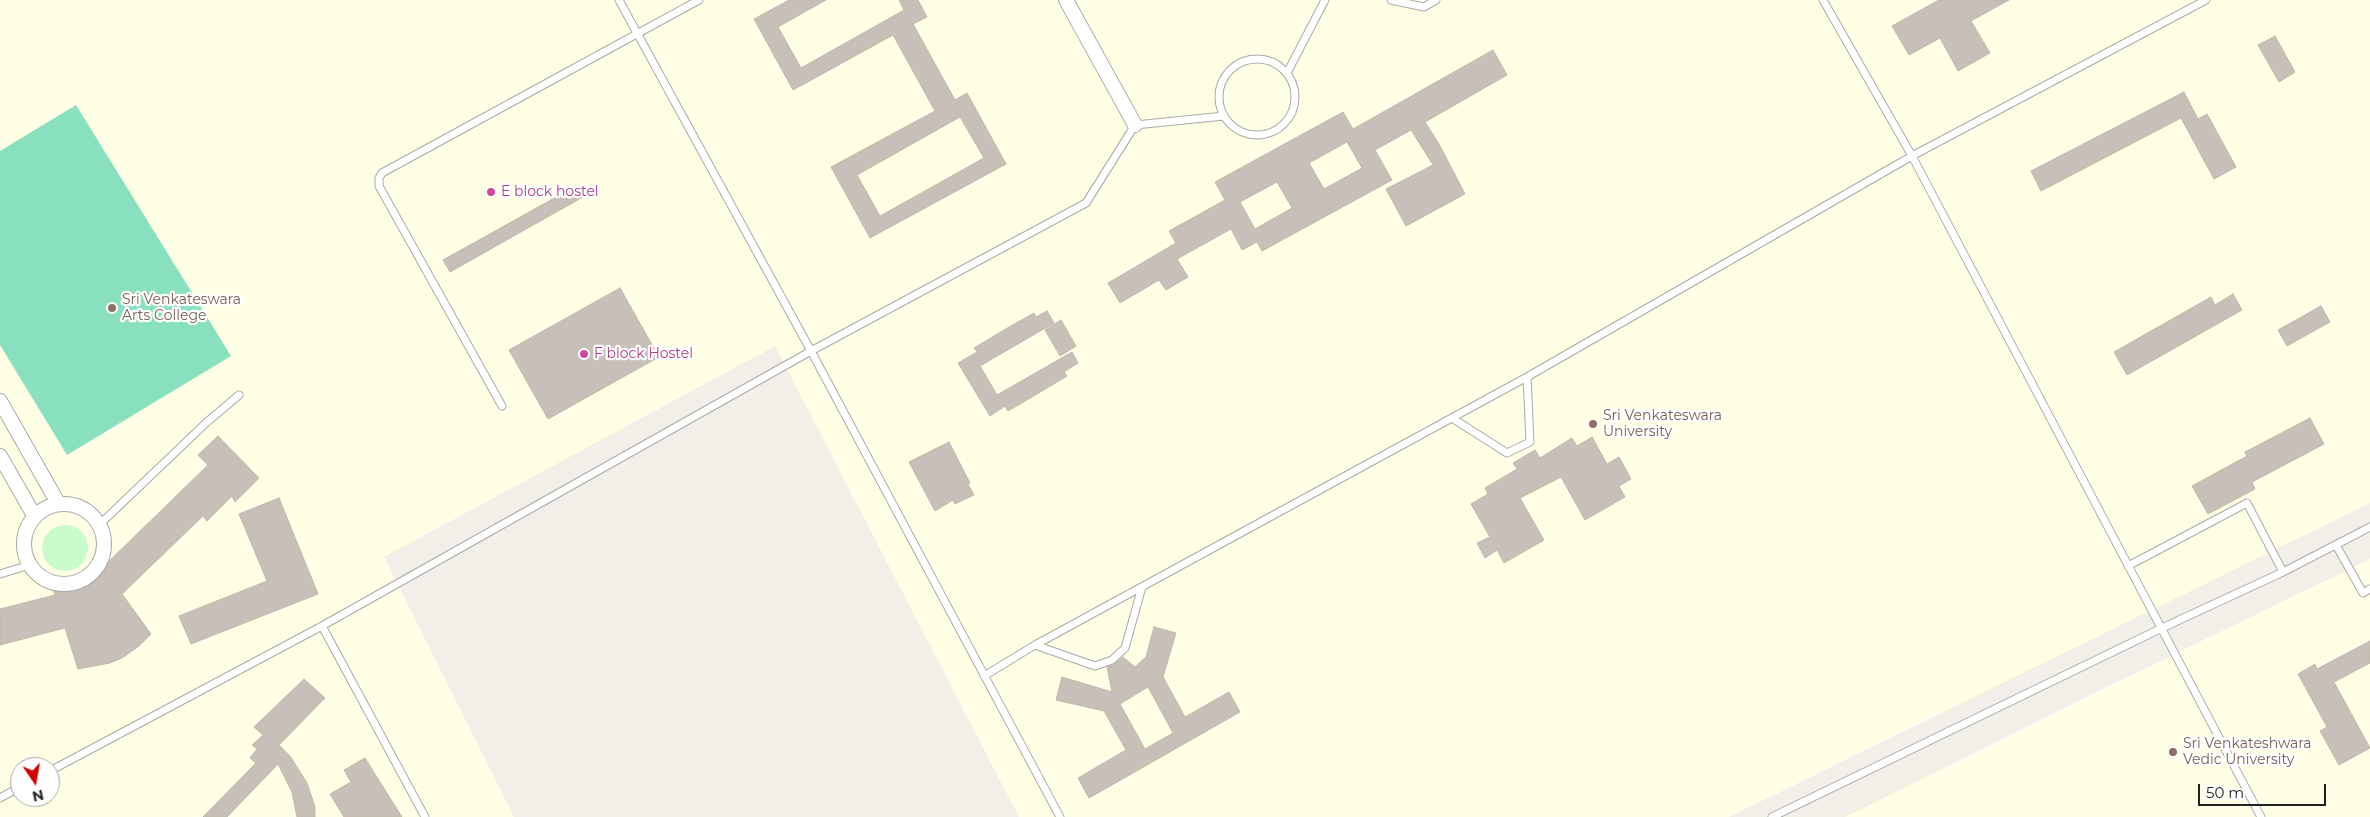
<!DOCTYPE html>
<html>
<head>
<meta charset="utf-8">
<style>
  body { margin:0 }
  #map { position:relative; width:2370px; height:817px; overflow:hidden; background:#f2efe9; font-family:Montserrat,sans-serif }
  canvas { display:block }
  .north { position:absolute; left:10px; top:757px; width:50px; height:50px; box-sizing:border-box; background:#fff; border:1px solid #a7a7a7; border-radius:50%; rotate:168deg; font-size:14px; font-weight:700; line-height:20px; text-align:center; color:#222 }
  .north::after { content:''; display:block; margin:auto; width:18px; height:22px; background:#d40000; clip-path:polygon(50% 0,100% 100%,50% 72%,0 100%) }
  .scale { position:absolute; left:2198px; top:784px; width:128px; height:22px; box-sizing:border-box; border:2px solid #222; border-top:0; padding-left:6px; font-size:15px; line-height:18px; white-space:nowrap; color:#222; -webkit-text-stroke:4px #fff; paint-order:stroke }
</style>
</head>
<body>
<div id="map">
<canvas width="2370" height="817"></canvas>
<div class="north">N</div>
<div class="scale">50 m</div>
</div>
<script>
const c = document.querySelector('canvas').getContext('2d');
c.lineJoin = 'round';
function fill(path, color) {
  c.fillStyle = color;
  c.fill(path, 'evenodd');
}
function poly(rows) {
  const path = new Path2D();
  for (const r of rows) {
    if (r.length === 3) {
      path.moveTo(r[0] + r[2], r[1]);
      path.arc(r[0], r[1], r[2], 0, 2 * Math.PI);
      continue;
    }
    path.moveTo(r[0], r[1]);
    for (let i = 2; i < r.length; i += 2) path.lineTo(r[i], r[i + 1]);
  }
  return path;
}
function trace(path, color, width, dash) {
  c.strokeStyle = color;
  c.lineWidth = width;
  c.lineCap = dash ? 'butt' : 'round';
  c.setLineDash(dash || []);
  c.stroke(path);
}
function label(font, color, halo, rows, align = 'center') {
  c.font = font + ' Montserrat,sans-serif';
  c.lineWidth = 4.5;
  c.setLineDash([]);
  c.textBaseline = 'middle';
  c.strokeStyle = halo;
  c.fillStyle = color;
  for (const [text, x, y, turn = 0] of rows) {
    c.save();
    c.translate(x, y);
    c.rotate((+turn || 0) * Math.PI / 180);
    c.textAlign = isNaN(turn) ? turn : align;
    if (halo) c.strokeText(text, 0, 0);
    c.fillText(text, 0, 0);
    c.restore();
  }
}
fill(poly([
  [0,0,2370,0,2370,503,1729,817,1019,817,775,346,384,557,514,817,0,817],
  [20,767,50,767,50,797,20,797],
  [2370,559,2370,817,1845,817,2107,687]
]), '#ffffe5');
fill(poly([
  [65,548,23]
]), '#c8facc');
fill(poly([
  [76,105,231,356,67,455,0,345,0,151]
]), '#88e0be');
const building = poly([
  [789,0,826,0,778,27,801,68,904,10,899,0,918,0,927,17,913,24,955,100,967,93,1006,164,870,238,831,167,935,111,893,35,793,90,754,19,789,0],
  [960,117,984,158,880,216,857,175,960,117],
  [1939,0,2009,0,1971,21,1990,53,1958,71,1940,38,1909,55,1892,26,1939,0],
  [2275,36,2295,72,2279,82,2258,45,2275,36],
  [1493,50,1507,75,1425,122,1439,144,1465,194,1406,226,1386,189,1433,165,1411,130,1375,150,1392,180,1262,251,1257,242,1242,250,1231,229,1177,259,1188,277,1166,290,1159,280,1120,303,1108,283,1176,243,1169,231,1225,200,1215,182,1343,112,1353,129,1493,50],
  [1347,142,1362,168,1324,189,1309,163,1347,142],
  [1277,182,1292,208,1255,229,1240,202,1277,182],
  [2184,92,2198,119,2207,114,2236,167,2214,179,2181,118,2041,191,2031,171,2184,92],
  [576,186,583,197,450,272,443,260,576,186],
  [620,288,659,357,548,419,509,350,620,288],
  [2233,294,2242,310,2127,375,2114,352,2211,297,2215,305,2233,294],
  [2321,306,2330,322,2287,346,2278,330,2321,306],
  [1047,311,1054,323,980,366,997,395,1072,352,1078,363,1064,372,1067,376,1032,397,1008,411,1005,406,990,416,958,363,977,352,974,348,1009,327,1034,313,1036,317,1047,311],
  [1061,320,1076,346,1060,356,1045,330,1061,320],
  [2310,418,2324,444,2252,482,2255,489,2208,514,2192,486,2247,456,2245,452,2310,418],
  [218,436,259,478,235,502,232,496,207,521,203,516,122,594,151,634,139,646,122,658,110,663,78,669,65,628,0,645,0,609,55,595,53,590,71,588,80,584,100,565,102,568,208,465,198,455,218,436],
  [1592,437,1607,464,1619,457,1631,479,1619,486,1625,497,1585,520,1561,477,1520,498,1544,540,1504,563,1497,550,1485,558,1477,543,1490,537,1471,504,1488,494,1485,488,1517,469,1513,463,1535,450,1540,458,1572,438,1577,446,1592,437],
  [949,442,970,483,968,484,974,495,955,504,953,500,935,511,909,462,949,442],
  [279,498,318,594,191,644,179,616,267,581,239,514,279,498],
  [1154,627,1176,633,1163,677,1185,717,1229,692,1240,712,1089,798,1078,778,1126,750,1104,711,1056,700,1062,677,1112,692,1107,667,1115,664,1123,657,1135,667,1146,657,1154,627],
  [1148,687,1173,733,1145,749,1120,704,1148,687],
  [2370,641,2370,663,2334,682,2370,748,2339,765,2320,731,2327,727,2298,674,2315,664,2317,669,2370,641],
  [304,679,325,698,279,745,290,756,307,783,315,807,315,817,297,817,292,792,278,764,227,817,203,817,256,763,250,758,257,749,252,745,263,735,254,727,304,679],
  [365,758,402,817,344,817,330,794,351,782,344,770,365,758]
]);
fill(building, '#c7bfb8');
trace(building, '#c4b6ab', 1);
const service = poly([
  [619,0,811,351,1060,817],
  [1391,0,1424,7,1436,0],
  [1823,0,1912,156,2261,817],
  [1257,97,38],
  [1287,73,1325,0],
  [502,406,379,186,379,178,382,173,699,0],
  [1452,418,1507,453,1530,442,1527,377],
  [99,525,207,422,239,395],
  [2336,545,2363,593,2370,589],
  [2128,566,2247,503,2283,572],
  [0,574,30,565],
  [322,626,425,817],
  [1035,645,1095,666,1112,660,1125,648,1142,587],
  [984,676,1035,645,1527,377,1912,156,2206,0],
  [50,771,322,626,811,351,1086,203,1135,125,1224,116],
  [0,798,20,787],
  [1772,817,2162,628,2283,572,2370,527]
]);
const minor = poly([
  [1066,0,1135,125],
  [0,401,58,503],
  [0,456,35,517],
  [64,544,40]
]);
trace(service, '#a9a9a9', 9);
trace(minor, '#a9a9a9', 16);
trace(service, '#fff', 7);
trace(minor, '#fff', 14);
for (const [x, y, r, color] of [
  [491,192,5,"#d1479c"],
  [112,308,5,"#8d6e63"],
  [584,354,5,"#d1479c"],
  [1593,424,5,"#8d6e63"],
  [2173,752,5,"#8d6e63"]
]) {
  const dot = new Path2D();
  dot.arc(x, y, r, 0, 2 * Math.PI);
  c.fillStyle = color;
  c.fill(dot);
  trace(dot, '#fff', 2);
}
label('14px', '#b23c85', '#fff', [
  ["E block hostel",501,192],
  ["F block Hostel",594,354]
], 'left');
label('14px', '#785e54', '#fff', [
  ["Sri Venkateswara",122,300],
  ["Arts College",122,316],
  ["Sri Venkateswara",1603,416],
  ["University",1603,432],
  ["Sri Venkateshwara",2183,744],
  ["Vedic University",2183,760]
], 'left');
</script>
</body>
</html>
